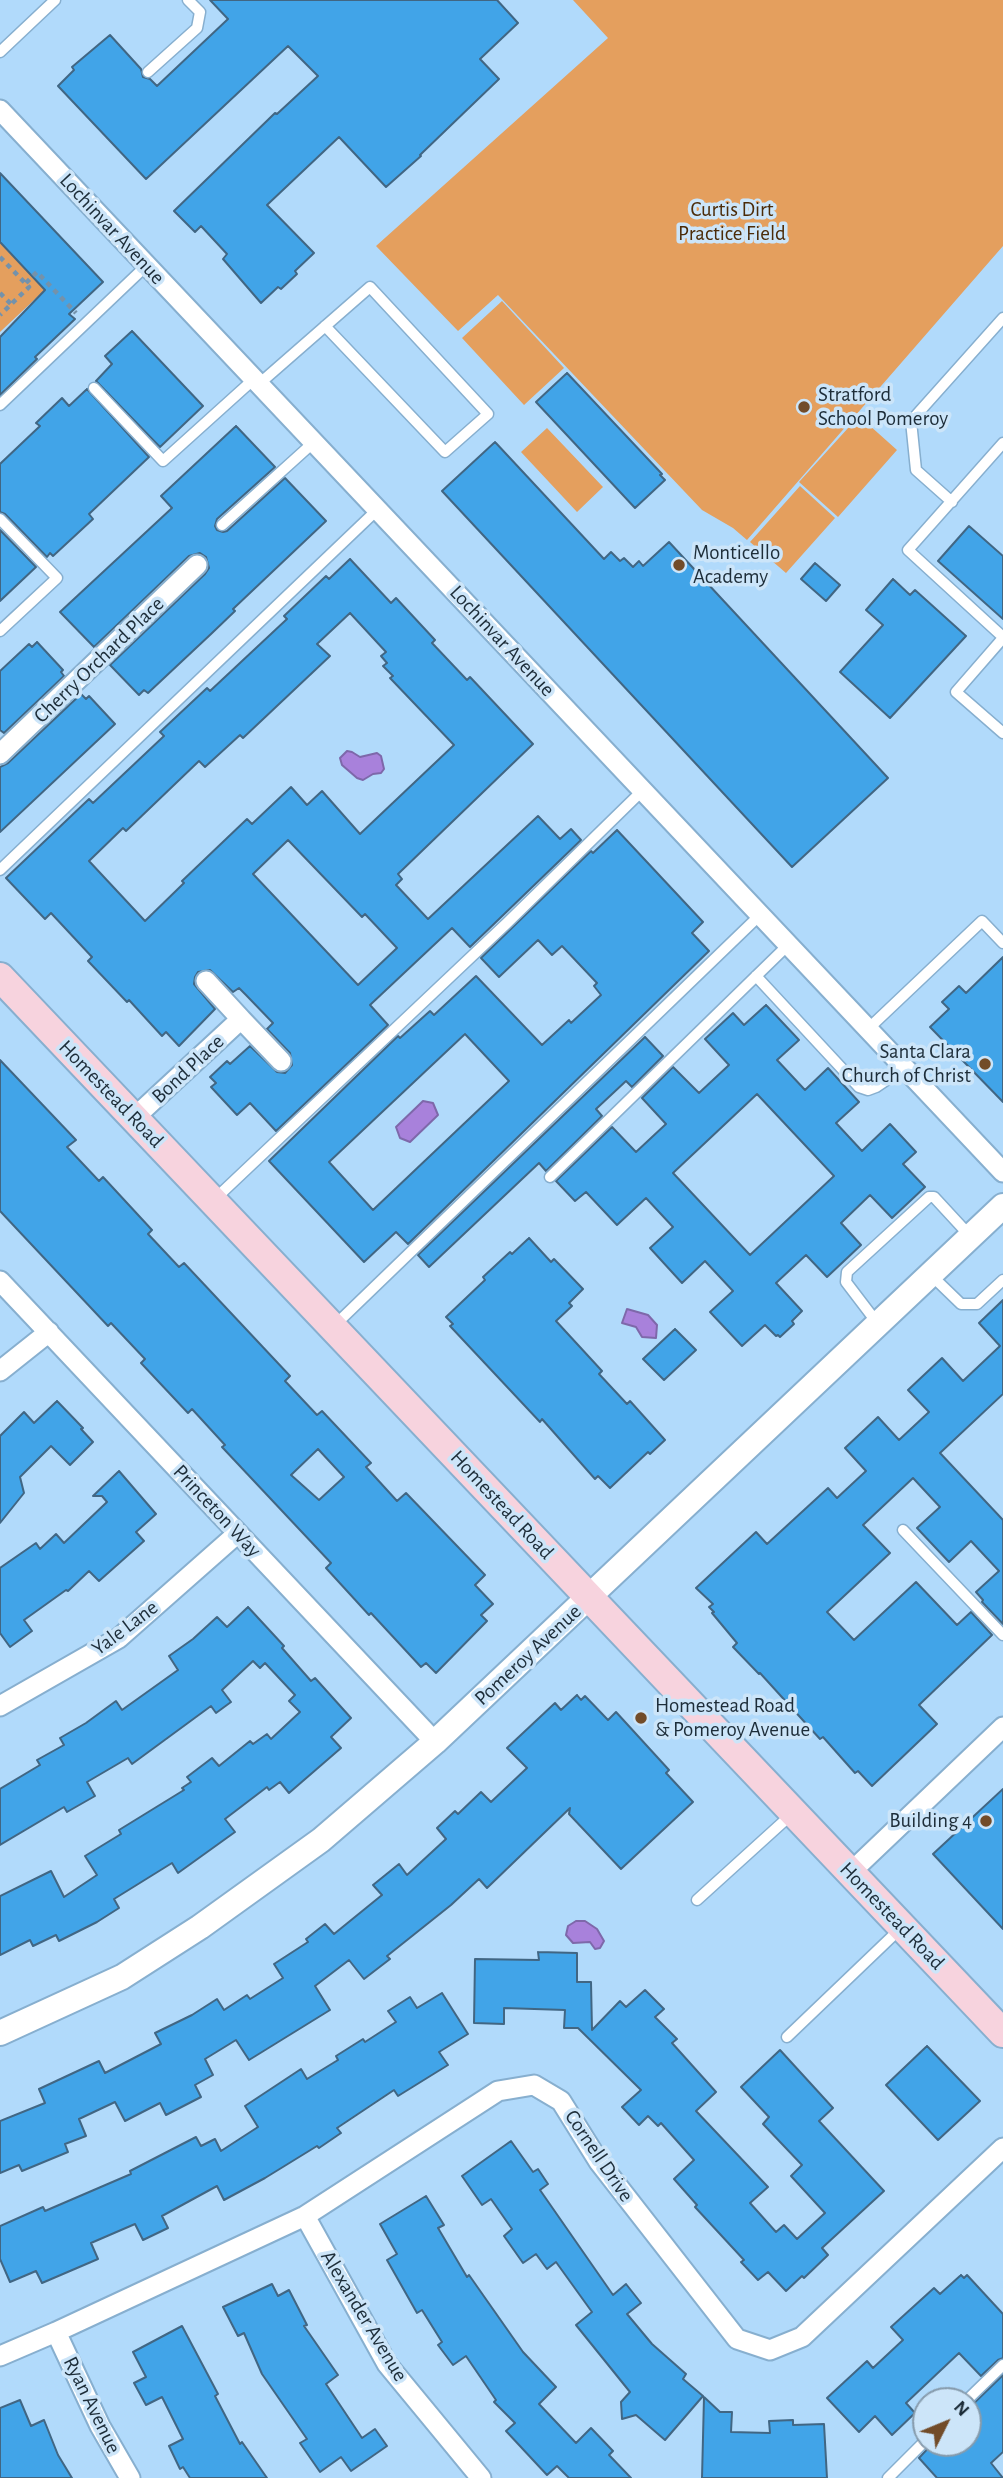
<!DOCTYPE html>
<html>
<head>
<meta charset="utf-8">
<style>
  body { margin:0 }
  #map { position:relative; width:1003px; height:2478px; overflow:hidden; background:#b1dafb; font-family:"Alegreya Sans",sans-serif }
  canvas { display:block }
  .north { position:absolute; left:912px; top:2387px; width:70px; height:70px; box-sizing:border-box; background:#cce5f9; border:2px solid #869bac; border-radius:50%; rotate:47deg; font-size:19px; font-weight:700; line-height:28px; text-align:center; color:#1d2d39 }
  .north::after { content:''; display:block; margin:auto; width:24px; height:32px; background:#724c29; clip-path:polygon(50% 0,100% 100%,50% 72%,0 100%) }
</style>
</head>
<body>
<div id="map">
<canvas width="1003" height="2478"></canvas>
<div class="north">N</div>
</div>
<script>
const c = document.querySelector('canvas').getContext('2d');
c.lineJoin = 'round';
function fill(path, color) {
  c.fillStyle = color;
  c.fill(path, 'evenodd');
}
function poly(rows) {
  const path = new Path2D();
  for (const r of rows) {
    path.moveTo(r[0], r[1]);
    for (let i = 2; i < r.length; i += 2) path.lineTo(r[i], r[i + 1]);
  }
  return path;
}
function trace(path, color, width, dash) {
  c.strokeStyle = color;
  c.lineWidth = width;
  c.lineCap = dash ? 'butt' : 'round';
  c.setLineDash(dash || []);
  c.stroke(path);
}
function label(font, color, halo, rows, align = 'center') {
  c.font = font + ' "Alegreya Sans",sans-serif';
  c.lineWidth = 7;
  c.setLineDash([]);
  c.textBaseline = 'middle';
  c.strokeStyle = halo;
  c.fillStyle = color;
  for (const [text, x, y, turn = 0] of rows) {
    c.save();
    c.translate(x, y);
    c.rotate((+turn || 0) * Math.PI / 180);
    c.textAlign = isNaN(turn) ? turn : align;
    if (halo) c.strokeText(text, 0, 0);
    c.fillText(text, 0, 0);
    c.restore();
  }
}
fill(poly([
  [573,0,1003,0,1003,246,747,540,733,528,702,510,498,295,458,331,376,246,608,38],
  [0,235,49,286,0,332],
  [502,301,564,368,524,405,462,338],
  [859,416,897,450,838,517,799,482],
  [547,428,603,487,577,512,521,452],
  [800,486,835,518,786,573,750,542]
]), '#e49f5e');
const water = poly([
  [347,751,352,752,360,757,377,753,381,756,384,769,381,773,373,774,363,780,357,778,342,765,340,758,347,751],
  [423,1101,433,1103,438,1115,410,1142,400,1138,396,1127,423,1101],
  [627,1309,648,1315,657,1325,656,1338,642,1337,636,1327,622,1323,627,1309],
  [576,1921,585,1921,597,1929,604,1941,600,1948,595,1949,590,1942,573,1943,566,1935,568,1926,576,1921]
]);
fill(water, '#a881db');
trace(water, '#7e68aa', 2);
const building = poly([
  [210,0,497,0,518,23,480,59,499,79,420,155,421,156,386,187,339,137,267,205,314,253,295,271,297,274,281,289,278,287,261,303,223,259,227,254,201,226,195,232,174,211,275,113,277,114,318,76,288,46,146,179,58,86,74,70,72,67,110,35,141,69,143,77,150,79,157,86,228,19,210,0],
  [0,173,103,282,69,314,75,319,35,357,37,359,0,395,0,337,45,290,0,242,0,173],
  [132,331,203,406,160,447,96,381,112,364,105,356,132,331],
  [567,373,662,474,660,475,665,480,635,508,536,402,567,373],
  [87,389,149,457,89,514,93,519,53,556,50,553,47,557,5,514,0,512,0,464,40,426,36,423,62,398,69,406,87,389],
  [236,426,275,467,217,519,215,526,217,530,223,532,227,531,285,478,326,521,233,609,235,611,211,634,148,693,144,690,139,695,110,665,205,574,209,568,206,557,200,553,189,556,94,647,60,612,172,508,161,496,236,426],
  [495,442,604,559,611,552,620,561,624,558,633,567,639,561,643,566,669,542,888,778,792,867,442,491,495,442],
  [969,526,1003,556,1003,619,938,561,969,526],
  [0,530,36,567,0,601,0,530],
  [350,559,391,603,396,598,435,640,432,643,467,680,470,677,533,744,398,874,402,879,396,885,428,919,538,816,560,839,571,829,581,840,470,947,452,928,370,1005,388,1025,276,1131,250,1103,237,1115,211,1087,216,1083,210,1077,227,1061,230,1064,250,1046,277,1072,285,1073,292,1065,290,1053,267,1029,273,1023,246,995,239,988,233,992,210,970,198,972,195,977,194,984,215,1009,179,1046,166,1032,162,1036,129,1000,127,1002,88,961,92,957,51,913,45,919,6,878,89,799,93,803,164,736,160,732,207,688,210,691,287,619,284,616,326,576,329,579,350,559],
  [350,613,386,652,381,656,387,663,383,666,393,676,390,678,454,745,360,834,322,791,307,805,291,787,252,824,247,819,182,881,184,883,145,921,89,861,123,828,126,831,199,761,205,767,240,735,243,738,330,656,317,644,350,613],
  [288,840,362,917,365,914,397,948,358,985,253,874,288,840],
  [815,563,840,585,826,601,801,579,815,563],
  [893,579,910,595,915,590,966,636,890,718,840,672,883,625,866,610,893,579],
  [37,642,63,670,61,672,64,676,4,733,0,730,0,671,29,644,32,647,37,642],
  [81,694,86,699,89,696,115,724,0,832,0,767,8,763,81,694],
  [617,830,703,922,692,933,709,951,408,1244,396,1232,364,1262,269,1161,398,1036,400,1038,430,1011,434,1015,476,976,542,1045,569,1020,571,1023,601,995,594,986,597,983,562,946,552,955,538,940,499,977,481,958,591,851,593,853,617,830],
  [465,1034,509,1081,373,1210,329,1162,465,1034],
  [1003,957,1003,1102,930,1027,949,1009,942,1002,959,986,966,993,1003,957],
  [766,1005,799,1040,777,1060,805,1090,828,1068,859,1102,836,1123,862,1151,890,1124,916,1152,903,1164,925,1187,892,1218,870,1195,841,1223,861,1245,827,1277,806,1255,776,1283,802,1311,792,1321,794,1324,780,1337,778,1335,776,1336,765,1325,742,1346,710,1312,733,1291,718,1275,705,1261,682,1283,650,1248,673,1227,646,1198,617,1225,586,1192,575,1201,556,1181,612,1127,636,1152,666,1124,642,1098,673,1067,699,1093,729,1065,705,1039,733,1013,744,1025,766,1005],
  [757,1094,834,1176,750,1255,673,1173,757,1094],
  [645,1037,663,1056,632,1087,626,1081,596,1109,602,1116,546,1171,539,1163,429,1267,418,1255,645,1037],
  [0,1060,76,1140,67,1147,99,1181,103,1177,152,1230,148,1234,179,1267,184,1263,290,1376,285,1381,317,1415,322,1411,371,1463,366,1467,397,1501,406,1493,485,1575,475,1585,493,1604,481,1615,487,1621,436,1673,426,1663,421,1667,371,1613,369,1615,326,1568,331,1563,222,1447,225,1445,192,1409,188,1413,141,1363,145,1359,111,1323,108,1326,0,1211,0,1060],
  [318,1449,344,1477,319,1500,291,1475,318,1449],
  [529,1238,551,1262,554,1259,583,1289,569,1303,572,1306,556,1321,602,1371,599,1374,627,1404,630,1401,665,1440,650,1454,648,1452,610,1488,598,1476,595,1479,542,1419,540,1422,450,1326,453,1324,446,1317,485,1280,483,1277,510,1252,512,1254,529,1238],
  [1003,1300,1003,1394,940,1453,1003,1520,1003,1624,982,1602,983,1600,976,1592,999,1571,971,1541,949,1562,917,1528,940,1507,913,1478,863,1525,890,1553,827,1612,854,1640,916,1582,957,1625,971,1612,992,1635,919,1705,937,1724,872,1786,858,1771,855,1773,823,1737,820,1739,760,1673,759,1674,733,1647,737,1643,712,1613,714,1612,709,1607,713,1604,696,1588,756,1532,767,1544,828,1488,837,1498,866,1471,845,1448,878,1417,899,1440,929,1412,908,1390,942,1358,963,1381,1000,1346,979,1323,1003,1300],
  [675,1329,696,1350,664,1380,643,1359,675,1329],
  [57,1401,83,1428,81,1429,93,1442,70,1465,51,1446,20,1477,24,1493,0,1523,0,1436,24,1412,34,1423,57,1401],
  [119,1471,156,1514,136,1532,144,1541,99,1581,89,1571,68,1591,66,1590,24,1620,32,1631,10,1647,0,1633,0,1568,36,1543,40,1549,56,1534,64,1543,107,1502,102,1496,93,1496,119,1471],
  [248,1607,284,1646,282,1648,311,1681,315,1678,351,1718,331,1737,341,1748,289,1793,280,1782,269,1790,267,1787,225,1819,235,1832,178,1873,172,1863,114,1899,119,1908,97,1922,59,1941,56,1935,33,1946,30,1940,0,1955,0,1896,51,1871,64,1897,97,1875,85,1856,121,1834,119,1830,184,1790,182,1788,191,1782,187,1777,212,1758,219,1766,250,1741,253,1744,267,1734,271,1739,300,1712,289,1701,295,1695,265,1663,260,1668,253,1661,222,1690,231,1702,216,1713,211,1706,132,1764,128,1758,87,1782,95,1796,67,1812,64,1807,0,1845,0,1789,40,1765,37,1760,64,1745,60,1738,86,1723,116,1701,122,1710,178,1670,169,1656,193,1639,217,1617,227,1627,248,1607],
  [577,1695,581,1700,585,1696,608,1720,616,1712,669,1770,666,1773,693,1802,621,1869,569,1814,570,1808,487,1888,479,1879,451,1905,387,1956,390,1959,364,1979,349,1960,315,1986,330,2010,249,2060,236,2040,205,2059,213,2075,195,2085,201,2097,166,2115,160,2103,125,2121,115,2102,79,2119,86,2136,65,2144,68,2152,22,2171,19,2165,0,2173,0,2121,45,2103,39,2089,99,2061,105,2073,161,2044,155,2033,192,2015,217,1999,224,2010,247,1995,250,1999,283,1978,274,1964,308,1942,306,1939,325,1924,334,1934,382,1895,373,1885,399,1864,407,1875,446,1839,437,1828,455,1811,458,1814,481,1792,491,1802,527,1768,507,1748,555,1703,561,1710,577,1695],
  [1003,1789,1003,1929,933,1854,1003,1789],
  [538,1952,577,1953,577,1982,591,1982,592,2030,620,2001,626,2007,645,1990,664,2009,655,2017,677,2039,672,2043,716,2092,696,2111,768,2187,750,2203,776,2232,784,2225,797,2239,825,2213,791,2176,802,2165,763,2124,769,2117,741,2087,780,2050,833,2108,819,2121,884,2191,822,2248,828,2255,804,2278,802,2276,786,2291,768,2272,758,2280,741,2262,744,2260,695,2207,697,2205,674,2179,694,2160,661,2123,658,2126,648,2116,639,2125,622,2107,641,2090,578,2028,564,2028,565,2010,504,2008,504,2024,474,2023,475,1959,539,1960,538,1952],
  [442,1993,468,2034,439,2052,448,2065,398,2096,394,2090,337,2128,341,2133,319,2148,317,2146,265,2178,224,2200,217,2186,162,2216,168,2228,143,2240,135,2224,91,2243,98,2259,42,2283,36,2271,10,2282,0,2259,0,2226,43,2207,45,2211,131,2174,130,2171,196,2137,201,2146,215,2139,221,2151,258,2127,245,2106,301,2069,307,2079,338,2060,336,2056,363,2039,365,2042,396,2022,388,2011,410,1997,417,2008,442,1993],
  [927,2046,980,2101,938,2140,886,2085,927,2046],
  [511,2141,533,2172,538,2169,548,2184,540,2190,613,2295,626,2284,641,2303,627,2314,652,2344,686,2374,683,2379,703,2396,665,2440,636,2415,622,2419,621,2402,630,2392,576,2325,592,2312,556,2262,547,2269,536,2254,523,2263,504,2236,512,2229,491,2199,482,2205,462,2176,511,2141],
  [426,2196,444,2225,438,2228,467,2277,469,2275,523,2352,556,2387,539,2404,576,2443,591,2428,613,2451,609,2455,631,2478,569,2478,557,2466,547,2475,506,2431,515,2423,494,2402,496,2400,466,2356,453,2365,438,2345,442,2342,422,2310,417,2313,387,2260,397,2254,380,2224,426,2196],
  [961,2275,964,2278,967,2275,1003,2314,1003,2358,998,2360,981,2376,959,2353,906,2403,915,2413,892,2435,875,2416,859,2432,827,2398,867,2361,873,2368,903,2340,891,2327,934,2288,940,2294,961,2275],
  [272,2284,278,2296,289,2290,307,2325,304,2326,338,2375,326,2384,362,2438,375,2429,387,2446,351,2471,341,2457,320,2472,300,2443,307,2439,262,2374,244,2333,238,2336,223,2307,272,2284],
  [182,2326,218,2394,215,2396,240,2444,242,2442,267,2478,190,2478,183,2467,180,2469,169,2446,183,2439,162,2397,146,2405,134,2383,146,2377,133,2352,182,2326],
  [1003,2375,1003,2452,991,2463,1003,2478,937,2478,919,2458,933,2443,968,2443,968,2409,1003,2375],
  [704,2397,720,2412,732,2412,731,2432,770,2433,769,2421,793,2420,793,2425,824,2424,827,2478,702,2478,704,2397],
  [20,2400,31,2426,44,2420,58,2455,72,2478,0,2478,0,2408,20,2400]
]);
fill(building, '#41a4e8');
trace(building, '#416683', 2);
const service = poly([
  [0,52,55,0],
  [148,72,197,28,200,12,188,0],
  [259,384,370,287,488,414,445,452,325,326],
  [94,388,163,461,254,379],
  [0,405,147,265],
  [1003,443,908,550,1003,637],
  [952,502,916,470,911,421,1003,318],
  [0,519,57,578,0,631],
  [222,525,314,442],
  [1003,638,956,692,1003,733],
  [0,870,378,509],
  [756,976,859,1087,868,1090,876,1087,904,1068],
  [868,1029,982,921,1003,943],
  [550,1177,788,945],
  [216,1198,507,923,643,790],
  [931,1275,961,1304,977,1304,1003,1280],
  [878,1324,846,1282,847,1272,929,1197,934,1197,970,1236],
  [335,1325,760,915],
  [903,1530,1003,1635],
  [697,1900,793,1813],
  [787,2037,902,1927],
  [966,2401,1003,2365],
  [888,2478,926,2440]
]);
const minor = poly([
  [0,110,1003,1172],
  [0,754,197,565],
  [241,1019,281,1061],
  [134,1118,241,1019,206,981],
  [0,1281,435,1742],
  [0,1371,49,1332],
  [0,1706,119,1638,238,1533],
  [850,1873,1003,1727],
  [305,2216,387,2364,481,2478],
  [56,2332,100,2426,130,2478],
  [0,2356,56,2332,305,2216,498,2091,534,2085,561,2101,599,2162,737,2339,770,2350,802,2337,1003,2148]
]);
const tertiary = poly([
  [0,2033,122,1977,200,1927,321,1840,435,1742,1003,1206]
]);
const secondary = poly([
  [0,977,1003,2033]
]);
trace(service, '#87afcf', 13);
trace(minor, '#87afcf', 23);
trace(tertiary, '#87afcf', 28);
trace(secondary, '#87afcf', 32);
trace(poly([
  [0,257,29,287,0,315],
  [26,283,37,272,76,313],
  [0,293,11,304]
]), '#7492ab', 4.5, [5, 5]);
trace(service, '#fff', 10);
trace(minor, '#fff', 19);
trace(tertiary, '#fff', 24);
trace(secondary, '#f7d3de', 28);
for (const [x, y, r, color] of [
  [804,407,7,"#724c29"],
  [679,565,7,"#724c29"],
  [985,1064,7,"#724c29"],
  [641,1718,7,"#724c29"],
  [986,1821,7,"#724c29"]
]) {
  const dot = new Path2D();
  dot.arc(x, y, r, 0, 2 * Math.PI);
  c.fillStyle = color;
  c.fill(dot);
  trace(dot, '#cce5f9', 2.5);
}
label('21px', '#4b2b08', '#cce5f9', [
  ["Curtis Dirt",732,210],
  ["Practice Field",732,234]
]);
label('21px', '#1d2d39', '#cce5f9', [
  ["Lochinvar Avenue",112,229,47],
  ["Lochinvar Avenue",502,641,47],
  ["Cherry Orchard Place",99,660,-44],
  ["Bond Place",188,1069,-43],
  ["Homestead Road",111,1094,46],
  ["Homestead Road",502,1505,47],
  ["Princeton Way",217,1511,47],
  ["Yale Lane",125,1628,-37],
  ["Pomeroy Avenue",528,1655,-43],
  ["Homestead Road",892,1916,46],
  ["Cornell Drive",599,2156,56],
  ["Alexander Avenue",364,2316,59],
  ["Ryan Avenue",92,2405,64]
]);
label('21px', '#1d2d39', '#cce5f9', [
  ["Stratford",818,395],
  ["School Pomeroy",818,419],
  ["Monticello",693,553],
  ["Academy",693,577],
  ["Santa Clara",971,1052,"right"],
  ["Church of Christ",971,1076,"right"],
  ["Homestead Road",655,1706],
  ["& Pomeroy Avenue",655,1730],
  ["Building 4",972,1821,"right"]
], 'left');
</script>
</body>
</html>
